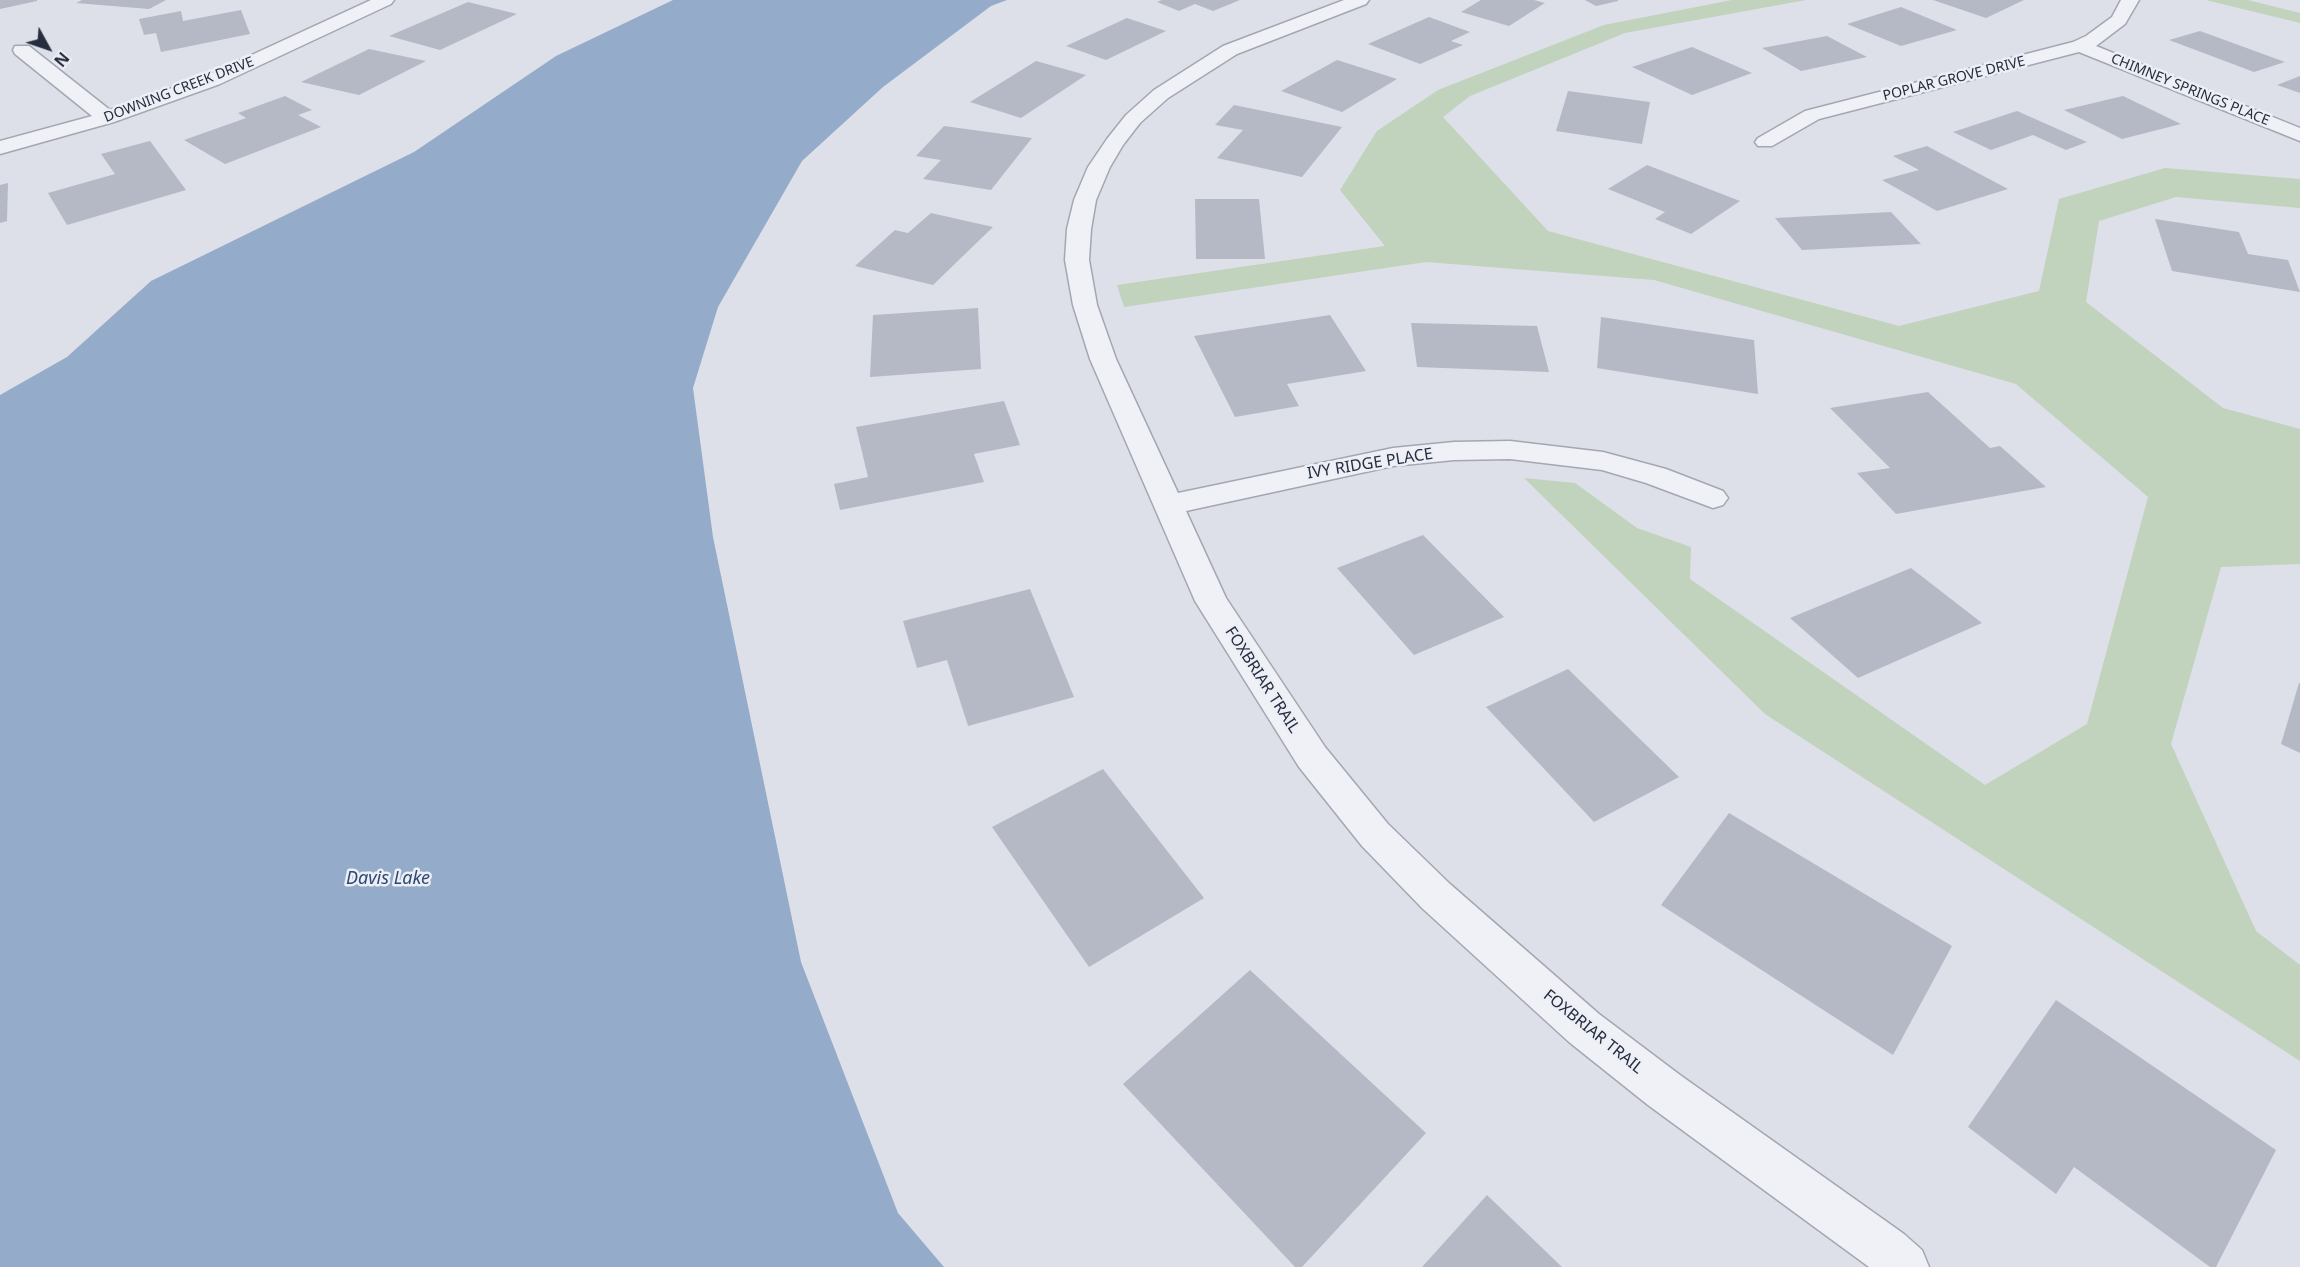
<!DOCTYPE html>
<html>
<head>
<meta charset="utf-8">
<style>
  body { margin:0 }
  #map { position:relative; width:2300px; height:1267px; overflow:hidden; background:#dde0e8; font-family:"Noto Sans",sans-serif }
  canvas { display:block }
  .north { position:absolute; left:18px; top:18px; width:60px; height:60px; -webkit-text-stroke:4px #eceff5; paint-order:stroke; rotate:130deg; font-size:16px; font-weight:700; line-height:24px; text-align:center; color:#262d3f }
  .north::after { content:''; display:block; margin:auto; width:21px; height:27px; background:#262d3f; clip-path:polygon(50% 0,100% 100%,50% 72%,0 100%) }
</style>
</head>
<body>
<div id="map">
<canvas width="2300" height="1267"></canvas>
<div class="north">N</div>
</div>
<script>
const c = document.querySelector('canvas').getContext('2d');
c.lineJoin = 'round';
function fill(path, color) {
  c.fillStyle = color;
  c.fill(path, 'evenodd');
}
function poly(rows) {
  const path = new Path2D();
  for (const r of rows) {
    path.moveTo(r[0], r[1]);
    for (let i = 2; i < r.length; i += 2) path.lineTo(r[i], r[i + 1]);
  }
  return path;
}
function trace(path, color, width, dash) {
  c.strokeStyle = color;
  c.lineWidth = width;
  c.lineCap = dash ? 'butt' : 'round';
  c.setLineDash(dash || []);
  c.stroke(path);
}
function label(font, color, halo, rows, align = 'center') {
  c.font = font + ' "Noto Sans",sans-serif';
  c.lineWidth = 5;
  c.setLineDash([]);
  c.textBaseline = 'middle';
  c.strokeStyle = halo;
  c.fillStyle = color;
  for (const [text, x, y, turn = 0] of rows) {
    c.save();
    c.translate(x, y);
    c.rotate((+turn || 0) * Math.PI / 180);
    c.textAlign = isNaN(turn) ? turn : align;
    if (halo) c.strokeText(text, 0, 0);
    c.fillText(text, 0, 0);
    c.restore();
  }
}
fill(poly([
  [1732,0,1806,0,1625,33,1470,96,1443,117,1548,231,1899,326,2039,291,2059,199,2165,168,2300,179,2300,208,2176,197,2099,221,2086,302,2223,408,2300,429,2300,564,2221,567,2171,744,2256,931,2300,965,2300,1061,1765,714,1524,478,1575,483,1637,528,1691,547,1690,579,1985,785,2087,724,2148,497,2016,384,1654,280,1426,262,1124,307,1117,285,1385,246,1340,190,1377,131,1438,90,1604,25],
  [2206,0,2248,0,2300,13,2300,23]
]), '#c1d2bd');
fill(poly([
  [673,0,1007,0,991,6,883,87,802,161,718,307,693,388,713,537,801,962,898,1213,944,1267,0,1267,0,395,67,357,151,281,414,152,556,56]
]), '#95abca');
fill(poly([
  [0,0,37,0,37,1,0,9],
  [82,0,166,0,149,9,76,3],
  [1162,0,1240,0,1213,11,1195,4,1179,11,1157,2],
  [1481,0,1534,0,1545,3,1509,26,1461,12],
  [1585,0,1618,0,1618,1,1596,6],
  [1933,0,2024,0,1986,18],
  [468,2,517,14,440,50,389,36],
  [1901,7,1957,30,1901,46,1847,24],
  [241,10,250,34,161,52,156,33,144,35,139,19,181,11,183,21],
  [1429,17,1470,32,1451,41,1463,45,1420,64,1368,44],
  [1127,18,1166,31,1106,60,1066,46],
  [2200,31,2285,62,2254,72,2169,40],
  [1827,36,1867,57,1801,71,1762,48],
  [1692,47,1752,73,1692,95,1632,67],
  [369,49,426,61,359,95,301,82],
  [1337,60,1397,79,1342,112,1281,91],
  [1036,61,1086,75,1021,118,970,102],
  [2300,76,2300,93,2277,85],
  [1568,91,1650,102,1642,144,1556,131],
  [285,96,312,110,298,115,321,127,225,164,184,140,246,118,238,113],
  [2123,96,2181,124,2122,139,2064,110],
  [1234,105,1342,127,1302,177,1217,158,1243,130,1215,125],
  [2017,111,2087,142,2066,150,2033,135,1991,150,1953,132],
  [944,126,1032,138,991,190,923,179,941,160,916,156],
  [150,141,186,190,67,225,48,193,115,174,101,154],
  [1927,146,2008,189,1937,211,1882,180,1919,170,1893,156],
  [1647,165,1740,201,1691,234,1655,219,1665,212,1608,189],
  [8,183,7,221,0,223,0,185],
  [1195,199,1259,199,1265,259,1196,259],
  [1891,212,1921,244,1802,250,1775,218],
  [931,213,993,227,933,285,855,266,895,230,908,233],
  [2155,219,2239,232,2248,254,2288,260,2300,292,2172,271],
  [978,308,981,369,870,377,873,315],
  [1330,315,1366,371,1287,384,1299,406,1235,417,1194,336],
  [1601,317,1754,340,1758,394,1597,368],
  [1411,323,1537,326,1549,372,1417,367],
  [1928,392,1990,448,2000,446,2046,487,1896,514,1857,473,1890,468,1830,408],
  [1004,401,1020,445,974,454,984,482,840,510,834,484,868,477,856,427],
  [1423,535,1504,617,1414,655,1337,568],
  [1911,568,1982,623,1858,678,1790,618],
  [1030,589,1074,697,968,726,947,660,917,668,903,621],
  [1568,669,1679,777,1594,822,1486,707],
  [2299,683,2300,683,2300,753,2281,744],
  [1103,769,1204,898,1089,967,992,827],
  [1729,813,1952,946,1893,1055,1661,905],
  [1250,970,1426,1133,1302,1267,1295,1267,1123,1084],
  [2056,1000,2276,1150,2216,1267,2210,1267,2074,1167,2056,1194,1968,1127],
  [1487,1195,1562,1267,1422,1267]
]), '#b4b9c5');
const minor = poly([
  [371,0,394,0,391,4,220,84,114,122,0,154,0,141,92,116,15,54,13,50,15,46,29,46,110,110,206,76,371,0],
  [1344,0,1369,0,1366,4,1237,54,1168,98,1140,123,1123,145,1110,167,1096,200,1091,229,1089,260,1097,305,1116,359,1178,493,1393,448,1454,442,1510,441,1603,452,1666,469,1723,491,1728,498,1723,505,1713,508,1646,483,1602,470,1510,459,1454,460,1393,466,1186,511,1226,598,1325,747,1388,824,1450,884,1599,1014,1680,1075,1904,1234,1922,1250,1929,1267,1869,1267,1648,1105,1569,1042,1422,908,1362,846,1299,767,1195,601,1090,359,1073,305,1065,260,1067,229,1074,200,1088,167,1107,139,1126,115,1154,90,1223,46,1344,0],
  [2121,0,2139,0,2125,24,2096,46,2300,128,2300,141,2079,52,1819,119,1772,146,1758,146,1755,142,1758,138,1805,111,2073,42,2086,36,2112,17,2121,0]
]);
trace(minor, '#a2a7b2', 3);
fill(minor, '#f0f1f6');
label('14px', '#262d3f', '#eceff5', [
  ["POPLAR GROVE DRIVE",1954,79,-14],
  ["DOWNING CREEK DRIVE",179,90,-21],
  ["CHIMNEY SPRINGS PLACE",2190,90,22]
]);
label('16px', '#262d3f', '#eceff5', [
  ["IVY RIDGE PLACE",1370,464,-9],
  ["FOXBRIAR TRAIL",1262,680,57],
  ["FOXBRIAR TRAIL",1593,1032,39]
]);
label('italic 18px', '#2e4875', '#eceff5', [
  ["Davis Lake",388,879]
]);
</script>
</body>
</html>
